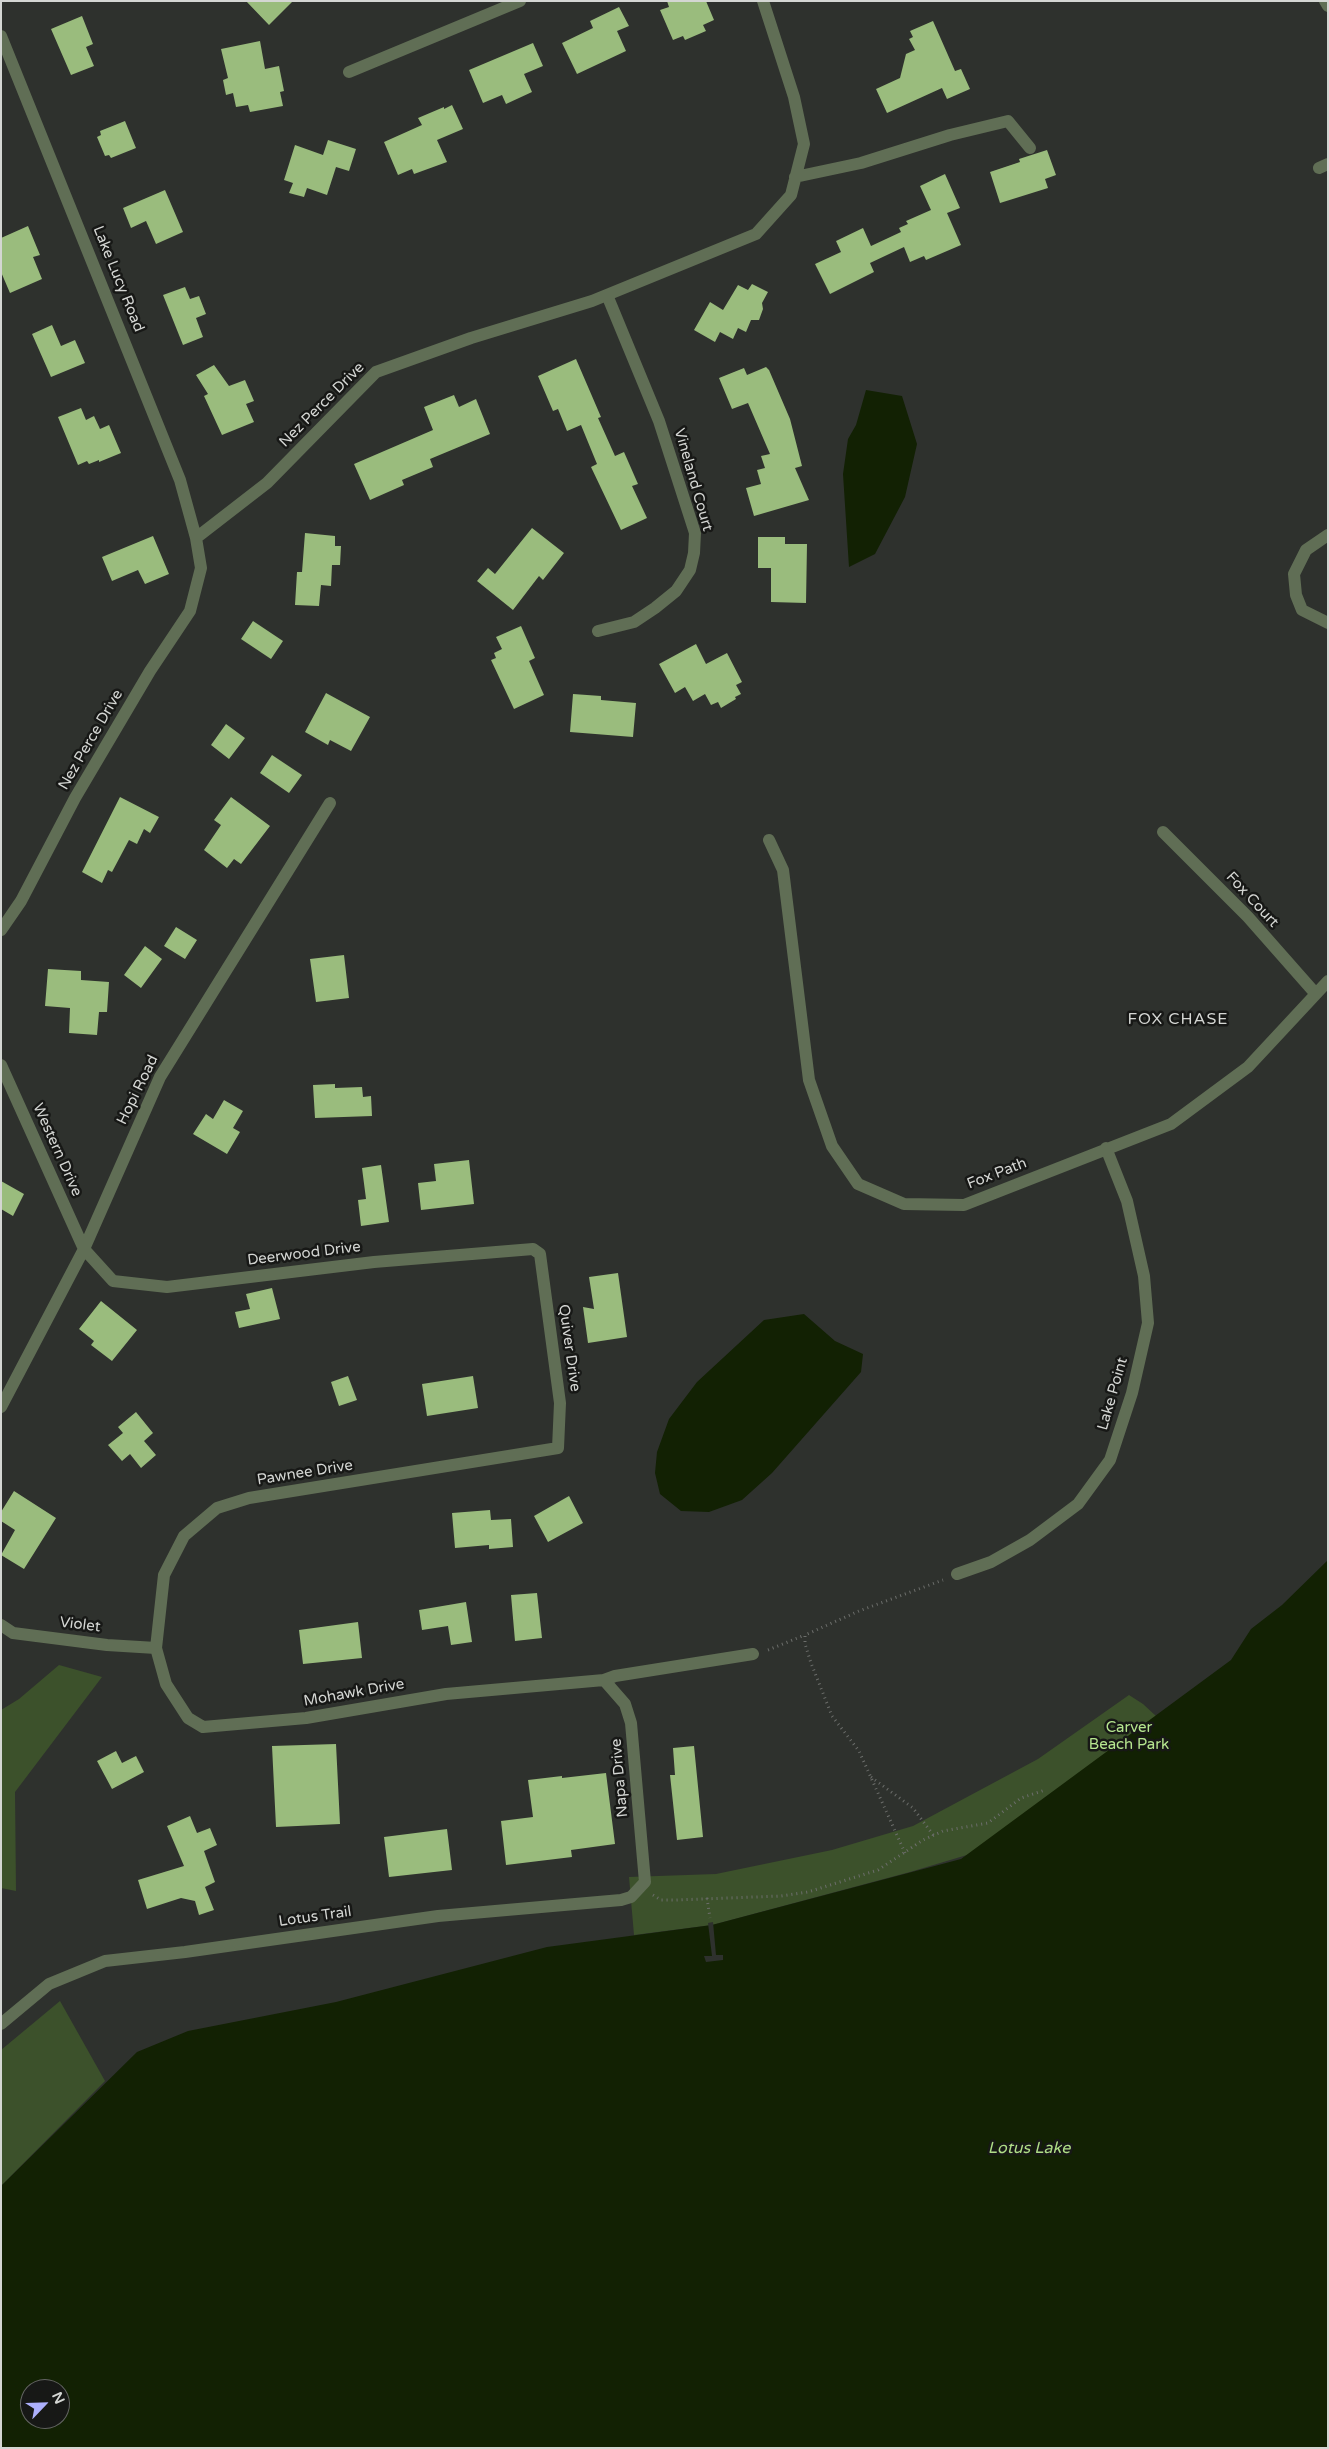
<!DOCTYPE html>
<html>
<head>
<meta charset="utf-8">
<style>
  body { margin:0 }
  #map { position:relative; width:1329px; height:2449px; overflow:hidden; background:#2e312d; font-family:"Varela Round",sans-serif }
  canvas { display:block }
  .frame { position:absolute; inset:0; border:2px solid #d4d6d3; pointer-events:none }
  .north { position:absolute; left:20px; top:2379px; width:50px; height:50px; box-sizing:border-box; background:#171816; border:1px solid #636462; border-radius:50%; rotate:66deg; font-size:14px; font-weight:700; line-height:20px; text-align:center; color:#d4d6d3 }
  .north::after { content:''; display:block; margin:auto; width:18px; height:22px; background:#acaffb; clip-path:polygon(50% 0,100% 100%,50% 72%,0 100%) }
</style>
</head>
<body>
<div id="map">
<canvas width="1329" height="2449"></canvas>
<div class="frame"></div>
<div class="north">N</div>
</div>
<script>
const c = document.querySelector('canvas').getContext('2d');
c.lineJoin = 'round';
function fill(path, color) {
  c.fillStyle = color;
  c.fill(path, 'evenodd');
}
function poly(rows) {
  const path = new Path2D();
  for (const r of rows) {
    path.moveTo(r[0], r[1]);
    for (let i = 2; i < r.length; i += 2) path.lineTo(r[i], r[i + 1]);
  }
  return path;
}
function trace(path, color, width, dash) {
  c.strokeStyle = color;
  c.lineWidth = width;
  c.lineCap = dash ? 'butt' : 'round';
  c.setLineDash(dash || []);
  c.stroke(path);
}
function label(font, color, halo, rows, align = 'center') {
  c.font = font + ' "Varela Round",sans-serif';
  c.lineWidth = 5;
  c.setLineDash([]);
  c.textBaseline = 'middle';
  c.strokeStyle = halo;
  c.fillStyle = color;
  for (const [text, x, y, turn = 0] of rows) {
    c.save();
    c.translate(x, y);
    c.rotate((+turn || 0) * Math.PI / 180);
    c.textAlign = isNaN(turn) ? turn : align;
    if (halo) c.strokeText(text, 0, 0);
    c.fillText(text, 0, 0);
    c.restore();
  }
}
fill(poly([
  [59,1665,102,1677,15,1792,16,1891,1,1888,1,1710,19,1699],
  [1129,1695,1143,1704,1169,1728,987,1849,910,1872,712,1925,634,1935,629,1877,716,1874,832,1850,913,1826,1038,1759],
  [60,2001,105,2081,1,2186,1,2050]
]), '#3c512b');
fill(poly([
  [866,390,902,396,917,444,905,497,875,554,849,567,843,474,848,439,856,425],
  [804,1314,835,1341,863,1354,861,1372,772,1473,742,1500,709,1512,681,1511,660,1494,655,1473,657,1452,669,1419,697,1382,764,1320],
  [1328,1560,1328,2448,1,2448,1,2186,137,2052,188,2031,336,2002,547,1947,712,1925,961,1859,1231,1660,1251,1629,1282,1605],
  [30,2389,60,2389,60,2419,30,2419]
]), '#122103');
fill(poly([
  [713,1922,716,1955,723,1955,723,1960,706,1962,704,1956,712,1956,708,1923]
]), '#2e312d');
fill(poly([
  [246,1,293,1,269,25],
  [667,1,706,1,714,20,703,25,706,31,685,40,683,36,673,40,660,10,669,7],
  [619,7,629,26,617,31,626,51,577,74,562,43,593,28,590,21],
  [82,16,93,44,86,47,94,66,71,75,51,29],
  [933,21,955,71,961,69,970,89,947,99,942,88,887,113,876,89,900,78,906,54,915,50,909,39,913,37,910,31],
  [260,41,265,69,279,66,284,91,280,92,283,106,250,112,248,105,236,107,233,93,226,95,223,80,228,78,221,49],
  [533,43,543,66,524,74,532,92,506,104,502,95,483,103,469,70],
  [452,105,463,129,437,140,447,162,414,174,412,169,398,175,384,142,422,125,418,118,444,107,444,109],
  [125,121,136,148,111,158,109,155,105,156,97,137,101,135,100,131],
  [328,140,356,149,349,171,336,167,327,195,307,188,304,197,289,193,293,183,284,180,295,145,323,155],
  [1047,150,1056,175,1045,179,1048,188,1000,203,990,172,1020,162,1019,159],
  [945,174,960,208,947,213,961,245,926,260,924,256,910,262,904,247,870,263,874,272,830,294,815,264,841,252,836,241,863,228,871,246,901,232,899,228,908,224,906,221,931,210,920,186],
  [165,190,183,232,156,244,146,221,131,228,123,208],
  [28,226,40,255,33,257,42,279,10,293,1,272,1,238],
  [752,284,768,292,762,303,763,309,759,320,751,320,746,332,738,328,733,339,720,332,715,342,694,330,710,302,723,310,738,285,748,290],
  [185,287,190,299,199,296,206,314,196,318,203,337,183,345,163,295],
  [52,325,61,346,75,340,85,363,51,377,32,334],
  [576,359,601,417,598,418,615,456,624,452,638,484,632,486,647,518,621,530,591,467,597,464,581,425,567,431,558,409,553,411,538,376],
  [214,365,229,386,245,380,254,401,246,404,254,422,222,435,204,396,208,394,196,375],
  [766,367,769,370,790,419,802,466,795,468,809,500,754,516,746,488,761,484,757,470,765,468,761,456,770,454,748,403,732,409,719,378,744,368,747,375],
  [454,395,459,407,476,399,490,434,430,459,433,467,402,480,404,485,370,500,354,464,433,430,424,407],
  [81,408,86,420,94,416,100,429,109,425,121,453,99,462,99,460,89,464,87,461,78,465,58,417],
  [532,528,564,553,543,580,539,576,513,610,477,581,488,568,495,574],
  [305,533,335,536,335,546,341,546,340,565,332,565,331,586,321,585,319,606,295,605,297,572,302,572],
  [153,536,169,574,145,584,138,570,112,581,102,557],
  [758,537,785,537,785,544,807,544,806,603,771,602,771,568,758,568],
  [253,621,283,641,271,659,241,639],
  [521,626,535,658,529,661,544,695,514,709,491,660,496,658,494,653,502,649,496,637],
  [696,644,706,664,727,653,742,682,736,685,741,694,735,697,736,699,721,708,718,702,711,705,705,694,693,701,685,687,675,693,659,664],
  [326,693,370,717,351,751,330,740,328,745,305,732],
  [573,694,601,696,601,700,636,703,633,737,570,732],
  [226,724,245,738,229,759,211,745],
  [272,755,302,775,289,793,260,773],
  [120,797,159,817,150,833,144,829,137,844,129,840,112,872,108,870,102,883,82,872],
  [231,797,270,826,241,864,234,859,227,868,204,850,221,825,214,820],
  [176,927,197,940,185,959,164,946],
  [145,946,162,959,141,988,124,975],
  [344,955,349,998,316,1002,310,959],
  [48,969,81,971,81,980,109,982,107,1012,99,1012,97,1035,69,1033,70,1008,45,1006],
  [335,1084,335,1088,362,1087,363,1097,371,1096,372,1116,315,1118,313,1085],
  [224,1100,243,1111,233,1128,240,1132,227,1154,193,1134,206,1114,213,1119],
  [469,1160,474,1204,421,1210,418,1183,436,1181,434,1164],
  [381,1165,389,1222,361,1226,358,1200,366,1199,362,1168],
  [1,1181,24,1194,13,1216,1,1209],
  [618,1273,627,1337,588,1343,583,1307,594,1309,589,1277],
  [272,1288,280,1319,239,1328,235,1312,250,1309,246,1294],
  [101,1301,137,1330,112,1361,91,1345,94,1341,79,1329],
  [348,1376,357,1400,339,1406,331,1382],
  [473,1376,478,1408,427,1416,422,1384],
  [136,1412,153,1433,144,1441,156,1455,141,1468,130,1454,122,1461,108,1445,123,1433,118,1427],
  [14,1491,56,1518,24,1569,1,1555,15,1530,1,1521,1,1512],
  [569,1496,583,1523,548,1542,534,1516],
  [490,1510,491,1520,511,1519,513,1547,489,1549,489,1545,455,1548,452,1513],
  [537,1593,542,1638,515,1641,511,1595],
  [466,1602,472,1642,451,1645,448,1626,422,1630,419,1610],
  [358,1622,362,1658,303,1664,299,1630],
  [336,1744,340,1824,276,1827,272,1746],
  [694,1746,703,1837,677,1840,670,1775,675,1775,673,1748],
  [116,1751,122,1763,136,1756,144,1772,112,1789,97,1761],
  [606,1773,615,1844,571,1850,572,1857,506,1865,501,1821,533,1817,528,1780,562,1776,562,1778],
  [190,1816,197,1833,210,1828,217,1845,204,1851,215,1882,205,1887,214,1910,199,1915,195,1901,181,1898,147,1909,138,1880,184,1866,167,1826],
  [447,1829,452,1870,389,1877,384,1837]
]), '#9abc7d');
trace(poly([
  [768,1650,805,1635],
  [871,1777,913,1808,934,1836],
  [905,1853,859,1751,832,1716,811,1663,805,1644,805,1635,859,1611,943,1580],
  [653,1895,661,1900,676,1900,781,1896,808,1892,878,1870,923,1840,943,1831,988,1823,1021,1798,1045,1790],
  [707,1898,710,1918]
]), '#6c6e6b', 3, [1, 4]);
trace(poly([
  [1325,1,1328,6],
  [1,36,180,480,196,538],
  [349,72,520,1],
  [1319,168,1328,164],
  [795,177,861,163,950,135,1008,121,1030,148],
  [1328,535,1306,550,1294,574,1296,595,1302,610,1328,623],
  [598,631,634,622,655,608,676,591,690,570,694,553,695,533,659,421,607,295],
  [1163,832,1248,917,1315,993],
  [769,840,783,870,809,1080,832,1146,858,1184,904,1204,964,1205,1171,1124,1248,1067,1328,981],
  [1,930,21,901,75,798,150,671,190,611,201,568,196,538,267,483,376,372,471,338,592,301,756,234,791,195,804,144,794,97,763,1],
  [1,1065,84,1249,113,1281,167,1287,374,1262,533,1249,540,1254,560,1403,558,1448,249,1498,217,1508,184,1536,164,1575,156,1648,166,1684,188,1718,203,1727,306,1718,446,1694,604,1680,615,1676,753,1654],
  [1,1407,84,1249,160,1077,330,803],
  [957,1574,991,1562,1030,1540,1078,1504,1110,1460,1132,1393,1148,1323,1144,1276,1127,1201,1106,1148],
  [1,1625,13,1633,107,1645,156,1648],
  [1,2024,49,1984,105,1961,185,1952,438,1916,621,1900,631,1897,645,1882,631,1723,625,1704,604,1680]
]), '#606e55', 12);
label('15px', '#d4d6d3', '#171816', [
  ["Lake Lucy Road",118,279,68],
  ["Nez Perce Drive",322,405,-45],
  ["Vineland Court",693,480,74],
  ["Nez Perce Drive",91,740,-60],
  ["Fox Court",1252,900,47],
  ["Hopi Road",138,1090,-64],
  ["Western Drive",57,1150,66],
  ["Fox Path",997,1174,-21],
  ["Deerwood Drive",304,1254,-7],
  ["Quiver Drive",569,1348,82],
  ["Lake Point",1113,1394,-74],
  ["Pawnee Drive",305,1473,-9],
  ["Violet",80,1625,7],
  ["Mohawk Drive",354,1693,-10],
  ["Napa Drive",620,1778,-95],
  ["Lotus Trail",315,1917,-8]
]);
label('15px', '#b6e68f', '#171816', [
  ["Carver",1129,1728],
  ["Beach Park",1129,1745]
]);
c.letterSpacing = '1px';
label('16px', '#d4d6d3', '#171816', [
  ["FOX CHASE",1178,1020]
]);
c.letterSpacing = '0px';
label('italic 16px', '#afdd87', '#171816', [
  ["Lotus Lake",1029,2149]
]);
</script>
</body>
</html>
